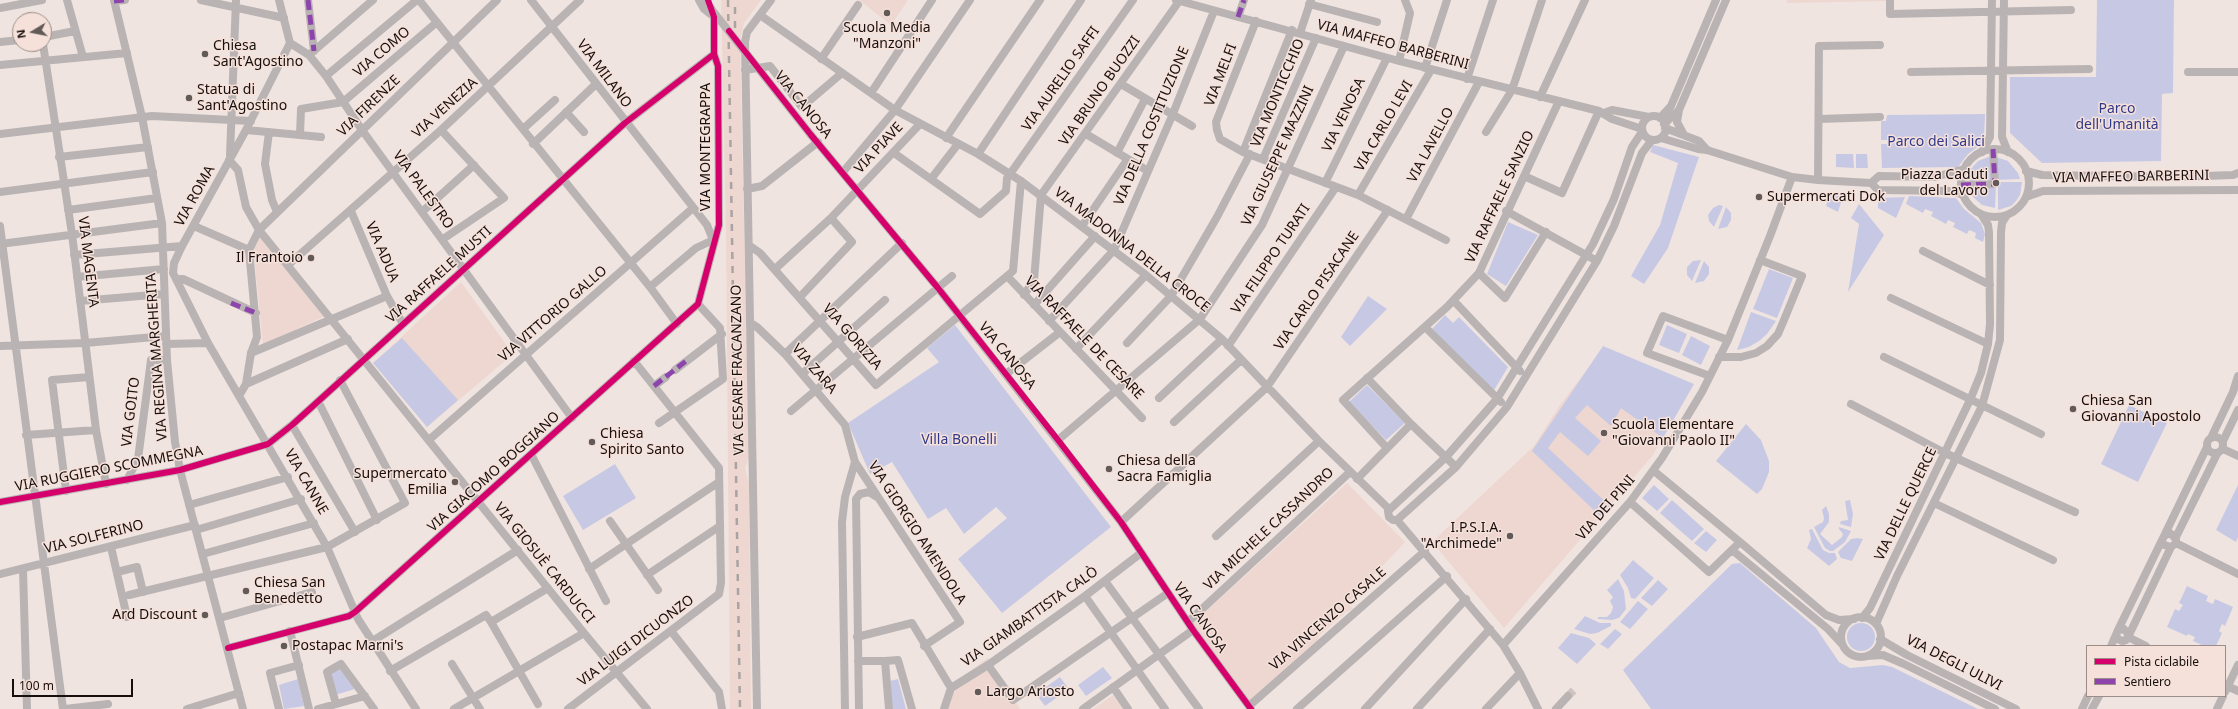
<!DOCTYPE html>
<html>
<head>
<meta charset="utf-8">
<style>
  body { margin:0 }
  #map { position:relative; width:2238px; height:709px; overflow:hidden; background:#f0e4e0; font-family:"Noto Sans",sans-serif }
  canvas { display:block }
  .legend { position:absolute; left:2086px; top:645px; width:140px; height:52px; box-sizing:border-box; background:#f6e1da; border:1px solid #9c8d88; margin:0; padding:5px 7px; list-style:none; font-size:12px; color:#160f0d }
  .legend li { display:flex; align-items:center; gap:8px; height:20px }
  .legend b { width:20px; border:1px solid #9c8d88 }
  .north { position:absolute; left:12px; top:12px; width:40px; height:40px; box-sizing:border-box; background:#f6e1da; border:1px solid #9c8d88; border-radius:50%; rotate:260deg; font-size:11px; font-weight:700; line-height:16px; text-align:center; color:#160f0d }
  .north::after { content:''; display:block; margin:auto; width:14px; height:18px; background:#625a57; clip-path:polygon(50% 0,100% 100%,50% 72%,0 100%) }
  .scale { position:absolute; left:12px; top:679px; width:121px; height:18px; box-sizing:border-box; border:2px solid #160f0d; border-top:0; padding-left:5px; font-size:12px; line-height:14px; white-space:nowrap; color:#160f0d; -webkit-text-stroke:3px #f6e1da; paint-order:stroke }
</style>
</head>
<body>
<div id="map">
<canvas width="2238" height="709"></canvas>
<ul class="legend">
<li><b style="height:5px;background:#d6006c"></b>Pista ciclabile</li>
<li><b style="height:5px;background:#8e44ad"></b>Sentiero</li>
</ul>
<div class="north">N</div>
<div class="scale">100 m</div>
</div>
<script>
const c = document.querySelector('canvas').getContext('2d');
c.lineJoin = 'round';
function fill(path, color) {
  c.fillStyle = color;
  c.fill(path, 'evenodd');
}
function poly(rows) {
  const path = new Path2D();
  for (const r of rows) {
    if (r.length === 3) {
      path.moveTo(r[0] + r[2], r[1]);
      path.arc(r[0], r[1], r[2], 0, 2 * Math.PI);
      continue;
    }
    path.moveTo(r[0], r[1]);
    for (let i = 2; i < r.length; i += 2) path.lineTo(r[i], r[i + 1]);
  }
  return path;
}
function trace(path, color, width, dash) {
  c.strokeStyle = color;
  c.lineWidth = width;
  c.lineCap = dash ? 'butt' : 'round';
  c.setLineDash(dash || []);
  c.stroke(path);
}
function label(font, color, halo, rows, align = 'center') {
  c.font = font + ' "Noto Sans",sans-serif';
  c.lineWidth = 3;
  c.setLineDash([]);
  c.textBaseline = 'middle';
  c.strokeStyle = halo;
  c.fillStyle = color;
  for (const [text, x, y, turn = 0] of rows) {
    c.save();
    c.translate(x, y);
    c.rotate((+turn || 0) * Math.PI / 180);
    c.textAlign = isNaN(turn) ? turn : align;
    if (halo) c.strokeText(text, 0, 0);
    c.fillText(text, 0, 0);
    c.restore();
  }
}
fill(poly([
  [721,0,761,0,744,23,740,41,749,457,745,468,749,484,751,709,730,709,726,230],
  [859,0,908,0,891,25],
  [1787,0,1886,0,1886,1,1787,3],
  [258,232,327,315,263,345,252,236],
  [461,282,513,354,427,427,373,363],
  [1592,363,1694,384,1653,455,1504,628,1432,542,1534,446,1560,405],
  [1347,483,1405,542,1348,603,1353,609,1346,612,1319,636,1318,640,1250,701,1193,623],
  [988,658,1020,709,943,709,948,687],
  [1113,695,1123,709,1093,709]
]), '#edd7d0');
fill(poly([
  [2097,0,2174,0,2173,93,2162,94,2161,161,2042,163,2010,133,2010,77,2096,77],
  [1985,114,1984,138,1982,144,1968,154,1958,167,1882,168,1881,144,1887,144,1887,140,1881,140,1881,121,1886,121,1887,115],
  [1653,145,1699,157,1668,248,1644,284,1631,276,1660,225,1678,163,1650,152],
  [1836,154,1853,154,1854,168,1836,167],
  [1856,154,1867,154,1868,168,1856,168],
  [1991,156,1992,183,1967,183,1970,170,1978,161],
  [1996,157,2008,161,2018,173,2020,179,1995,180],
  [1998,182,2022,182,2020,195,2016,201,2011,206,1998,210],
  [1996,185,1995,208,1982,205,1973,197,1969,189,1969,186],
  [1829,195,1843,196,1838,212,1826,206],
  [1909,196,1956,198,1964,209,1981,223,1985,234,1983,242,1975,238,1976,233,1969,230,1967,234,1953,227,1955,223,1948,220,1946,224,1931,216,1933,212,1925,209,1923,213,1906,204],
  [1905,197,1896,218,1878,208,1878,198],
  [1859,204,1884,235,1848,292,1859,224,1851,218],
  [1719,205,1723,206,1714,227,1709,221,1708,215,1713,208],
  [1726,207,1731,213,1731,220,1727,227,1718,229],
  [1508,222,1538,235,1506,286,1487,274],
  [1701,260,1692,281,1687,275,1687,267,1693,261],
  [1704,261,1709,267,1709,274,1704,281,1695,283],
  [1769,269,1793,278,1777,318,1753,309],
  [1368,296,1387,309,1350,346,1341,337],
  [1751,312,1776,321,1767,334,1759,341,1749,347,1737,350],
  [1445,315,1453,323,1459,317,1508,367,1493,392,1432,329],
  [955,325,1111,527,1002,613,958,559,1007,518,996,507,964,534,946,508,928,519,892,462,870,474,848,423,939,362,927,348],
  [1667,325,1687,334,1679,353,1659,345],
  [1691,336,1710,346,1701,365,1682,355],
  [402,338,458,400,427,427,373,363],
  [1603,346,1694,384,1663,438,1621,408,1611,426,1587,405,1575,418,1601,441,1588,456,1560,432,1548,448,1612,508,1600,516,1532,451],
  [1367,385,1405,423,1386,440,1349,402],
  [2129,405,2167,423,2138,482,2101,464],
  [1746,424,1761,440,1769,461,1769,472,1762,489,1757,494,1716,461],
  [615,464,636,498,583,530,563,496],
  [1654,485,1669,499,1657,511,1642,498],
  [2238,485,2238,537,2236,542,2216,530],
  [1672,500,1704,529,1692,541,1660,513],
  [1850,500,1853,514,1851,527,1840,524,1841,521,1848,520,1845,501],
  [1826,506,1829,514,1829,522,1820,534,1832,545,1842,537,1843,534,1839,529,1839,527,1851,531,1845,542,1833,551,1830,551,1825,548,1814,527,1823,522,1824,518,1822,510],
  [1812,529,1823,550,1829,553,1835,553,1837,559,1829,566,1807,548,1811,539,1809,530],
  [1706,531,1717,540,1706,552,1694,543],
  [1857,538,1863,539,1852,561,1841,558,1838,552,1851,539],
  [1633,560,1654,578,1635,599,1631,598,1628,588,1620,575],
  [1740,563,1816,628,1839,662,1850,668,1883,665,1892,667,1978,709,1651,709,1623,670,1732,564],
  [1618,579,1624,591,1626,609,1619,618,1612,620,1598,619,1598,617,1607,617,1611,613,1613,607,1610,601,1613,597,1607,590],
  [1658,580,1668,589,1652,606,1641,598],
  [2187,586,2208,596,2206,601,2213,604,2215,599,2233,607,2225,626,2222,624,2219,631,2222,633,2216,646,2204,646,2193,641,2195,637,2188,634,2187,636,2167,627,2175,609,2179,611,2183,605,2179,603],
  [1638,601,1648,609,1630,629,1620,622],
  [1585,616,1600,623,1611,623,1611,626,1597,633,1590,634,1574,629],
  [1861,637,14],
  [1615,629,1622,634,1608,649,1600,644],
  [1571,633,1589,638,1596,644,1577,664,1558,648],
  [1103,667,1112,678,1086,696,1078,685],
  [340,668,355,689,335,695,330,673],
  [1060,677,1069,689,1045,706,1036,694],
  [298,679,304,706,284,709,279,685],
  [898,679,906,709,892,709,890,681]
]), '#c7c9e4');
trace(poly([
  [1568,696,1576,688]
]), '#cfc4c0', 8, [8, 4]);
trace(poly([
  [67,0,83,57],
  [114,0,142,117,162,223,167,360,175,442,180,470,243,709],
  [201,0,284,18],
  [279,0,290,43,246,130,182,246,174,263,173,273,208,343,327,547,358,619,416,709],
  [308,0,314,51],
  [419,0,650,287,677,324],
  [531,0,707,225,713,240],
  [699,0,704,9,714,17],
  [1176,0,1399,61,1599,111,1612,119,1642,129],
  [1890,0,1890,14,2071,10],
  [2004,0,2002,137,2008,152],
  [114,1,125,0],
  [1309,4,1377,22],
  [0,8,42,0],
  [760,15,895,110,978,154,1021,181,1146,275,1222,339,1319,441,1389,509],
  [1238,17,1244,0],
  [1256,21,1216,122,1217,130,1220,139,1243,152,1358,195,1446,240],
  [1300,33,1311,0],
  [44,37,75,31],
  [0,42,20,40],
  [290,43,309,55,326,76,362,130,572,418],
  [43,44,72,234,96,430,106,484],
  [309,55,373,0],
  [821,59,858,5],
  [1399,61,1410,13,1405,0],
  [0,65,127,53],
  [1425,68,1447,0],
  [745,70,770,66,802,107,842,73],
  [1911,72,2089,69],
  [2188,72,2238,72],
  [326,76,417,0],
  [1467,79,1493,0],
  [1121,84,1192,126],
  [871,93,932,0],
  [1540,97,1585,0],
  [1679,110,1677,122,1684,135],
  [566,112,584,132],
  [1604,113,1612,110,1649,117],
  [1654,128,12],
  [1660,118,1671,106,1716,0],
  [1819,119,1880,117],
  [1664,124,1679,110,1726,0],
  [1665,128,1699,141,1707,150],
  [523,129,555,100],
  [246,130,300,135,301,109,343,102,437,22],
  [441,130,504,198,443,239],
  [269,132,265,164,272,200,277,212],
  [1486,132,1512,90,1542,0],
  [0,134,152,116,251,121],
  [1086,134,1148,171],
  [300,135,321,137],
  [811,135,938,288,1121,522,1193,630,1251,709],
  [946,138,1040,0],
  [1661,138,1698,149,1707,150,1792,177,1818,180,1871,183,1879,176,1935,177,1964,169],
  [533,144,596,84],
  [1995,183,34],
  [1243,152,1292,30],
  [1982,152,1990,137,1992,0],
  [894,153,980,214,1006,191,1007,178,1011,174],
  [1117,153,1145,99],
  [978,154,1081,0],
  [230,155,236,0],
  [59,157,148,147],
  [1263,159,1316,38],
  [229,160,238,170,246,207,259,230,584,633,647,709],
  [2026,171,2042,175,2176,177,2233,175,2238,173],
  [843,172,895,110,970,0],
  [1010,174,1133,0],
  [1524,176,1562,193,1599,111],
  [931,179,958,144],
  [1818,180,1819,46,1880,45],
  [1325,183,1387,58],
  [1871,183,1878,190,1952,191,1963,195],
  [1961,185,1995,184,1993,149],
  [747,189,762,186,818,142],
  [0,192,153,172],
  [1041,195,1180,0],
  [1358,195,1431,70],
  [2026,197,2043,191,2238,190],
  [68,210,157,198],
  [351,211,387,296,403,324],
  [423,211,474,165],
  [1506,211,1597,261],
  [1406,219,1479,82],
  [0,226,63,709],
  [194,226,249,250],
  [1082,226,1127,160],
  [0,244,162,223],
  [750,246,760,253,876,385,1013,271,1021,181],
  [1923,251,1990,285],
  [74,255,182,246],
  [288,265,441,130,580,0],
  [775,269,831,218,920,124],
  [1479,273,1505,298,1546,232],
  [77,277,164,269],
  [1008,277,1142,418],
  [176,279,183,279,256,313],
  [650,287,696,248,713,240],
  [1024,295,1034,280,1041,195],
  [800,297,852,242,831,218],
  [1891,298,1988,344],
  [80,301,164,294],
  [1454,301,1520,371],
  [1034,305,1095,236],
  [1049,321,1114,250,1172,116,1214,11],
  [751,323,757,327,785,354,845,425,855,462,960,622,924,646],
  [1425,327,1501,402],
  [1127,343,1171,296,1217,217,1250,154],
  [166,344,208,343],
  [0,346,85,343,166,336],
  [1228,346,1336,187],
  [1076,349,1146,275],
  [251,353,387,296],
  [785,354,902,243],
  [1719,357,1741,357,1756,353,1767,346,1778,334,1784,320,1802,276,1760,260],
  [1884,357,2041,434],
  [675,370,722,334],
  [802,374,885,300],
  [1006,374,1060,332],
  [1710,376,1647,353,1663,316,1728,340],
  [1367,378,1411,424,1456,467],
  [246,384,348,339],
  [654,386,666,377],
  [239,396,246,384,251,353,257,337,249,250,259,230,497,0],
  [1159,398,1222,339],
  [318,401,377,520],
  [1851,404,1945,453,2075,512],
  [791,411,952,276],
  [1174,422,1241,360],
  [659,423,723,379,720,328,698,304],
  [292,425,355,532],
  [26,435,96,430],
  [2215,445,8],
  [2211,438,2233,392,2238,376],
  [430,439,693,208],
  [1058,440,1200,319,1262,225,1344,46],
  [2223,441,2238,410],
  [1387,448,1343,400,1447,307,1479,273,1559,101],
  [2223,449,2238,456],
  [531,454,606,601],
  [1357,479,1411,424],
  [127,480,138,459,151,360,167,360],
  [66,491,52,380,89,377],
  [0,502,180,470,268,444,292,425,625,123,714,54],
  [1630,502,1709,572,1740,542,1654,471],
  [1934,503,2053,560],
  [189,505,288,477],
  [1397,520,1456,467,1507,407,1597,261,1614,226,1642,153,1652,140],
  [610,521,658,590],
  [1121,522,1267,387,1388,210],
  [196,530,301,499],
  [2165,534,2207,447],
  [1216,536,1319,441],
  [2176,537,2217,454],
  [1740,542,1826,615,1839,620,1854,619],
  [2176,543,2238,574],
  [111,547,127,617],
  [1732,550,1828,629,1842,644],
  [203,554,314,523],
  [23,569,27,709],
  [589,569,719,482],
  [117,572,137,567,143,592],
  [0,574,195,525],
  [647,575,720,526],
  [1105,581,1199,709],
  [129,595,327,547,405,503,340,380],
  [1085,596,1165,709],
  [1861,637,20],
  [220,618,312,592],
  [1862,618,1870,608,1970,400,1981,373,1988,344,1990,324,1989,232,1988,225,1981,214],
  [491,622,538,704],
  [1188,622,1350,472],
  [1876,624,1897,576,1982,406,2000,340,2001,232,2002,223,2007,215],
  [2118,630,2164,536,2170,533,2176,539,2176,543,2171,547,2164,545,2162,541],
  [290,631,309,709],
  [671,631,719,692,722,709],
  [2129,635,2171,547],
  [857,637,912,623,951,688],
  [2128,637,2146,646],
  [1880,639,1907,655,2016,709],
  [371,642,518,550],
  [1503,645,1630,502,1662,458,1702,392,1728,340,1770,236,1792,177],
  [2111,646,2118,630,2124,629,2129,635,2126,640,2122,641,2118,639,2116,635],
  [228,648,349,616,355,612,698,304,719,225,718,66,714,54,714,17,711,8],
  [1867,656,1883,655,1904,664,1995,709],
  [858,661,885,661,889,709],
  [885,661,898,660,912,709],
  [452,664,480,709],
  [988,665,1013,700,1168,593],
  [390,671,486,615,491,622,548,588],
  [2225,685,2238,691],
  [1113,687,1128,709],
  [2225,692,2238,665],
  [336,704,327,672,341,664,374,709],
  [1249,706,1425,551],
  [65,709,108,704],
  [187,709,239,693],
  [279,709,270,673,299,665],
  [318,709,365,696],
  [454,709,584,633],
  [568,709,719,594,721,583,719,468,634,361],
  [757,709,745,42,747,32,771,0],
  [845,709,842,522,845,497,855,462],
  [859,709,856,499,860,494,869,492,877,497],
  [944,709,951,688,988,665,1085,596,1141,553],
  [1083,709,1193,630],
  [1297,709,1447,576],
  [1365,709,1466,599],
  [1417,709,1490,629],
  [1486,709,1520,673],
  [1538,709,1520,673,1503,645,1397,520,1393,520,1389,517,1388,511,1446,457,1497,399,1593,244,1614,199,1632,147,1642,132],
  [1556,709,1568,696],
  [2082,709,2088,696],
  [2092,709,2099,696],
  [2217,709,2223,696]
]), '#b9b4b3', 8);
trace(poly([
  [728,0,740,709],
  [735,28,735,0]
]), '#a9a4a3', 2.5, [7, 7]);
trace(poly([
  [704,0,811,135]
]), '#b9b4b3', 8);
trace(poly([
  [308,0,314,51],
  [114,1,125,0],
  [1238,17,1244,0],
  [1961,185,1995,184,1993,149],
  [231,303,256,313],
  [654,386,686,361]
]), '#8e44ad', 5, [10, 5]);
trace(poly([
  [729,31,811,135,938,288,1058,440,1121,522,1193,630,1251,709],
  [0,502,180,470,268,444,292,425,625,123,714,54],
  [228,648,349,616,355,612,698,304,719,225,718,66,714,54,714,17,708,0]
]), '#d6006c', 6);
for (const [x, y, r, color] of [
  [887,13,4,"#625a57"],
  [205,54,4,"#625a57"],
  [189,98,4,"#625a57"],
  [1996,183,4,"#625a57"],
  [1759,197,4,"#625a57"],
  [311,258,4,"#625a57"],
  [2073,409,4,"#625a57"],
  [1604,433,4,"#625a57"],
  [592,442,4,"#625a57"],
  [1109,469,4,"#625a57"],
  [455,482,4,"#625a57"],
  [1510,536,4,"#625a57"],
  [246,591,4,"#625a57"],
  [205,615,4,"#625a57"],
  [284,646,4,"#625a57"],
  [978,692,4,"#625a57"]
]) {
  const dot = new Path2D();
  dot.arc(x, y, r, 0, 2 * Math.PI);
  c.fillStyle = color;
  c.fill(dot);
  trace(dot, '#f6e1da', 1.5);
}
label('14px', '#160f0d', '#f6e1da', [
  ["Scuola Media",887,28,"center"],
  ["\"Manzoni\"",887,44,"center"],
  ["Chiesa",213,46],
  ["Sant'Agostino",213,62],
  ["Statua di",197,90],
  ["Sant'Agostino",197,106],
  ["Piazza Caduti",1988,175,"right"],
  ["del Lavoro",1988,191,"right"],
  ["Supermercati Dok",1767,197],
  ["Il Frantoio",303,258,"right"],
  ["Chiesa San",2081,401],
  ["Giovanni Apostolo",2081,417],
  ["Scuola Elementare",1612,425],
  ["\"Giovanni Paolo II\"",1612,441],
  ["Chiesa",600,434],
  ["Spirito Santo",600,450],
  ["Chiesa della",1117,461],
  ["Sacra Famiglia",1117,477],
  ["Supermercato",447,474,"right"],
  ["Emilia",447,490,"right"],
  ["I.P.S.I.A.",1502,528,"right"],
  ["\"Archimede\"",1502,544,"right"],
  ["Chiesa San",254,583],
  ["Benedetto",254,599],
  ["Ard Discount",197,615,"right"],
  ["Postapac Marni's",292,646],
  ["Largo Ariosto",986,692]
], 'left');
label('14px', '#160f0d', '#f6e1da', [
  ["VIA MAFFEO BARBERINI",1393,45,15],
  ["VIA COMO",382,52,-40],
  ["VIA MILANO",604,74,53],
  ["VIA MELFI",1221,75,-69],
  ["VIA AURELIO SAFFI",1061,79,-55],
  ["VIA BRUNO BUOZZI",1100,91,-55],
  ["VIA MONTICCHIO",1278,93,-67],
  ["VIA CANOSA",803,105,51],
  ["VIA FIRENZE",369,106,-44],
  ["VIA VENEZIA",445,108,-42],
  ["VIA VENOSA",1344,115,-64],
  ["VIA DELLA COSTITUZIONE",1152,126,-67],
  ["VIA CARLO LEVI",1384,126,-60],
  ["VIA LAVELLO",1431,145,-62],
  ["VIA MONTEGRAPPA",706,147,-90],
  ["VIA PIAVE",879,148,-47],
  ["VIA GIUSEPPE MAZZINI",1278,156,-65],
  ["VIA MAFFEO BARBERINI",2131,177,-1],
  ["VIA PALESTRO",423,190,54],
  ["VIA ROMA",195,196,-61],
  ["VIA RAFFAELE SANZIO",1500,197,-65],
  ["VIA MADONNA DELLA CROCE",1132,250,38],
  ["VIA ADUA",382,252,67],
  ["VIA FILIPPO TURATI",1271,259,-56],
  ["VIA MAGENTA",88,262,83],
  ["VIA RAFFAELE MUSTI",439,275,-42],
  ["VIA CARLO PISACANE",1317,291,-56],
  ["VIA VITTORIO GALLO",553,314,-41],
  ["VIA GORIZIA",852,337,49],
  ["VIA RAFFAELE DE CESARE",1084,338,46],
  ["VIA CANOSA",1007,356,51],
  ["VIA REGINA MARGHERITA",157,357,-94],
  ["VIA ZARA",814,369,49],
  ["VIA CESARE FRACANZANO",738,370,-91],
  ["VIA GOITO",131,412,-83],
  ["VIA RUGGIERO SCOMMEGNA",109,469,-11],
  ["VIA GIACOMO BOGGIANO",494,472,-42],
  ["VIA CANNE",306,482,60],
  ["VIA DELLE QUERCE",1906,504,-64],
  ["VIA DEI PINI",1606,508,-49],
  ["VIA MICHELE CASSANDRO",1269,529,-43],
  ["VIA GIORGIO AMENDOLA",917,533,57],
  ["VIA SOLFERINO",94,537,-14],
  ["VIA GIOSUÈ CARDUCCI",544,563,51],
  ["VIA GIAMBATTISTA CALÒ",1030,617,-35],
  ["VIA CANOSA",1200,618,55],
  ["VIA VINCENZO CASALE",1328,619,-41],
  ["VIA LUIGI DICUONZO",636,641,-37],
  ["VIA DEGLI ULIVI",1954,663,27]
]);
label('14px', '#2f398b', '#f6e1da', [
  ["Parco",2117,109],
  ["dell'Umanità",2117,125],
  ["Parco dei Salici",1936,142],
  ["Villa Bonelli",959,440]
]);
</script>
</body>
</html>
